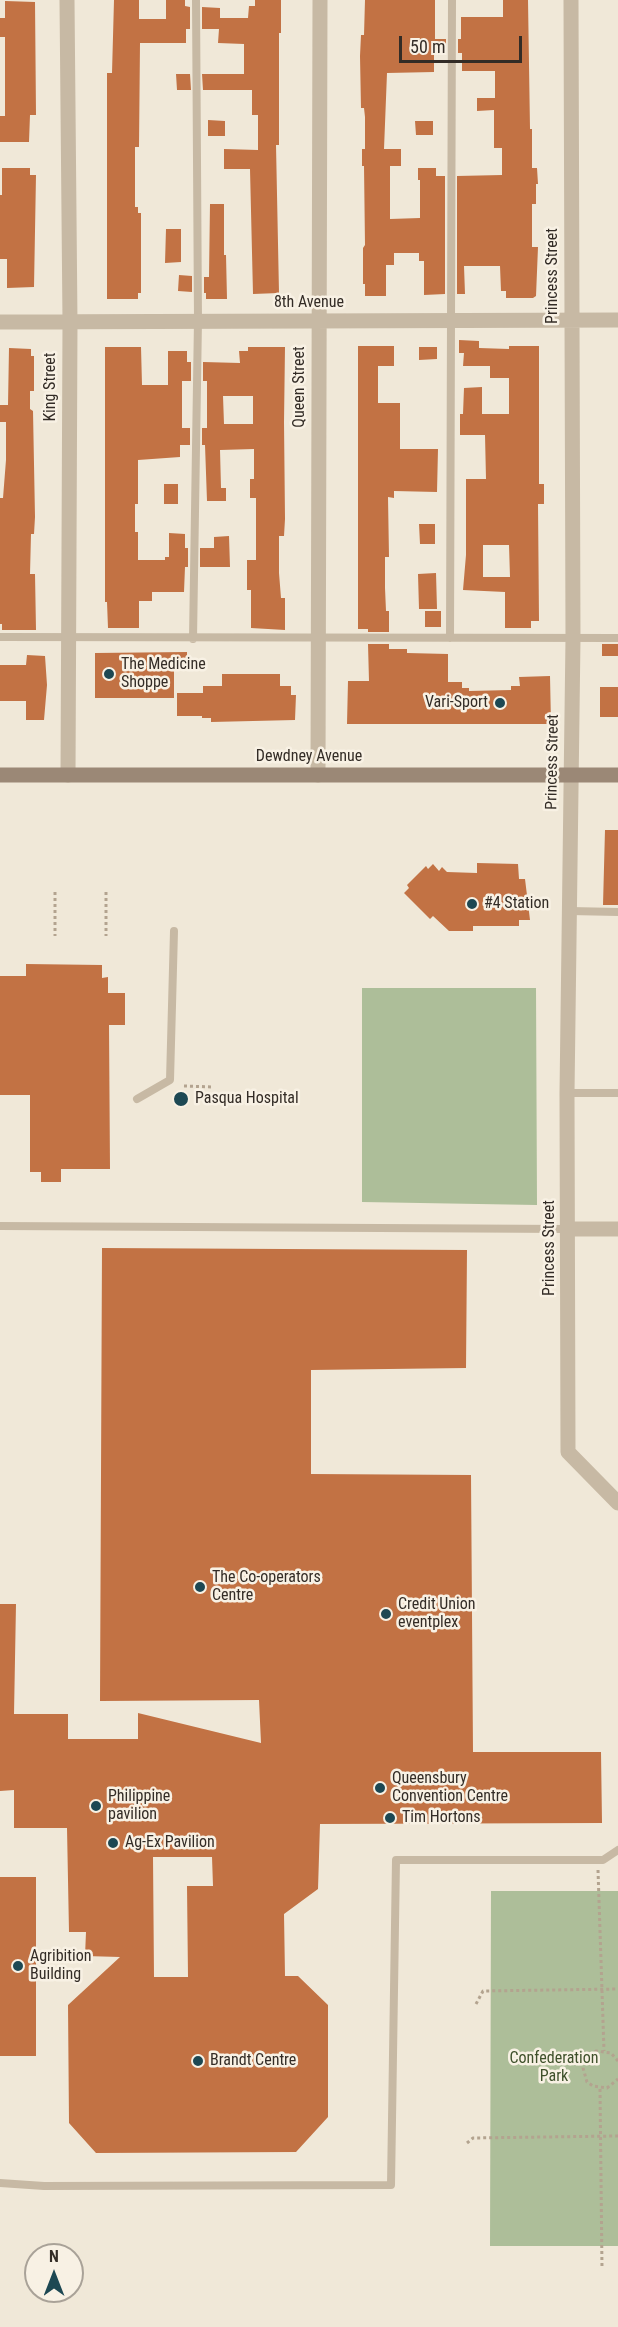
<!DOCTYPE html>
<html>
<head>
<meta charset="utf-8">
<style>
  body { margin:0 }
  #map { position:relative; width:618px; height:2327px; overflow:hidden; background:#f0e8d8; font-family:"Roboto Condensed",sans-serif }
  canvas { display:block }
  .north { position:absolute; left:24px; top:2243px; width:60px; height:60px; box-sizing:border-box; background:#f8f1e4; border:2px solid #a9a298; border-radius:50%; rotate:0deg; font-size:16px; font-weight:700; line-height:24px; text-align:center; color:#332c26 }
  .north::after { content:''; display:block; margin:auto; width:21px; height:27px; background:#1d4853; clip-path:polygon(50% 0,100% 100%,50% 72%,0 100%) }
  .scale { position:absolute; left:399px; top:36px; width:123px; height:27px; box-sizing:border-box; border:3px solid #332c26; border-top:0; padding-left:8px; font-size:18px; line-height:21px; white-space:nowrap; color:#332c26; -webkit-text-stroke:4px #f8f1e4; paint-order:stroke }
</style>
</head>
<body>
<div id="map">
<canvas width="618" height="2327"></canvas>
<div class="north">N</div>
<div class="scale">50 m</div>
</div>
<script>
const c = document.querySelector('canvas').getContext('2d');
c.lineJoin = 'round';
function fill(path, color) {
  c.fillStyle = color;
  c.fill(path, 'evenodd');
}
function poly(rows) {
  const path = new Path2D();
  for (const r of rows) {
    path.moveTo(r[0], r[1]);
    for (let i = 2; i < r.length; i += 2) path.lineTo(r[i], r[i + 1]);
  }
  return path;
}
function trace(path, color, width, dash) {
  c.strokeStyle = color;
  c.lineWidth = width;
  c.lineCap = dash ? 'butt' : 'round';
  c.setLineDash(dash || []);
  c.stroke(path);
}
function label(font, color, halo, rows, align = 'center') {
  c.font = font + ' "Roboto Condensed",sans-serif';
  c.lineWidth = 5;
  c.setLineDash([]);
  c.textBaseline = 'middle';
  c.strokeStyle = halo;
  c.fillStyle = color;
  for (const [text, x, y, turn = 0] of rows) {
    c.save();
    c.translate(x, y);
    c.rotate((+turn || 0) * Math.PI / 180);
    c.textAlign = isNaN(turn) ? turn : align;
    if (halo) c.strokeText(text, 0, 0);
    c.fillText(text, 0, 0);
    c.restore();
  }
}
fill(poly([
  [362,988,536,988,537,1205,362,1202],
  [491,1891,618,1891,618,2246,490,2246]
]), '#adbe99');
fill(poly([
  [114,0,139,0,139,19,166,19,166,0,185,0,185,6,190,7,190,29,186,29,186,43,140,43,139,147,135,147,135,207,138,207,138,213,141,213,141,293,138,293,138,299,107,299,107,73,112,73],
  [255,0,281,0,281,33,279,33,279,145,276,145,279,293,253,294,250,169,224,169,224,149,258,150,258,115,252,115,252,90,203,90,202,74,244,74,244,44,218,43,219,29,202,29,202,7,220,8,220,18,248,18,249,6,255,6],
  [365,0,435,0,435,39,446,39,446,53,434,53,434,72,387,73,384,149,401,149,401,166,390,166,390,219,420,218,420,180,418,180,418,168,436,168,436,176,445,176,445,294,424,295,424,261,419,261,419,253,394,253,394,265,386,265,386,296,365,296,365,284,363,284,363,248,365,245,364,166,362,166,362,149,365,149,365,117,364,108,361,108,360,56,361,35,364,35],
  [503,0,528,0,530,129,532,129,532,168,537,168,538,184,536,184,536,204,532,204,532,247,538,247,536,296,533,298,506,298,506,291,501,291,500,266,464,266,465,294,457,294,457,176,502,175,502,148,494,148,494,110,477,111,477,98,495,98,495,71,462,71,462,53,458,53,458,39,461,39,461,17,503,17],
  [5,1,35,2,36,115,30,115,29,142,0,142,0,116,5,116,5,37,0,37,0,18,5,18],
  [176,74,190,74,191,90,177,90],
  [208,120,225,121,225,136,208,136],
  [415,121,433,121,433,135,416,135],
  [2,168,30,168,30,175,36,175,34,287,7,288,7,259,0,259,0,195,2,195],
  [210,204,224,204,224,255,226,255,227,299,206,299,206,293,204,293,204,277,209,277],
  [166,229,181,229,181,262,165,263],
  [179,275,192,276,192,292,178,291],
  [459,340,479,341,479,348,509,349,509,346,539,346,539,484,544,484,544,504,538,504,539,621,531,621,531,628,505,628,505,592,463,590,466,555,466,479,486,479,485,435,460,435,460,414,463,414,464,388,482,387,482,414,509,414,509,378,490,378,490,366,463,366,464,353,459,353],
  [483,545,509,545,510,577,483,577],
  [358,346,394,346,394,366,378,366,378,403,400,403,400,449,438,449,437,492,394,491,394,498,388,497,389,557,385,557,385,588,386,611,389,611,389,632,368,632,368,629,358,629],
  [105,347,141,347,142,385,168,385,168,351,187,351,187,362,191,362,191,381,182,381,182,428,190,428,190,445,180,445,180,457,138,460,138,504,135,504,135,532,138,532,138,560,165,560,165,557,169,557,169,533,185,534,185,548,188,548,188,567,185,567,184,592,152,592,152,601,139,601,139,628,108,628,107,602,105,602],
  [248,347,285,347,284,422,285,519,284,536,279,536,279,573,281,598,285,598,285,630,251,628,251,590,247,590,247,560,256,560,256,498,250,498,250,479,254,479,254,449,220,450,221,488,226,488,226,501,207,501,205,445,202,445,202,428,207,428,207,381,203,381,203,362,240,363,239,351,248,351],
  [223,396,253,396,253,424,224,424],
  [419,347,437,347,437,359,419,360],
  [9,348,31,349,31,356,34,356,34,391,30,391,30,409,33,411,35,517,34,534,31,534,30,574,35,574,36,630,2,630,2,624,0,624,0,498,3,498,6,460,6,422,0,422,0,405,8,405],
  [164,484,178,484,178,504,164,504],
  [419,524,435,524,435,544,420,544],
  [229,536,230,567,200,567,200,548,214,548,214,537],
  [436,573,437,609,419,609,418,574],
  [425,611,441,611,441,627,425,627],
  [368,644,389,644,389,649,407,649,407,653,448,654,448,682,462,682,462,688,469,688,469,691,511,690,511,686,520,686,519,677,550,676,551,724,347,724,348,681,369,681],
  [602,644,618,644,618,656,602,656],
  [187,652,187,669,174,669,174,698,95,698,95,653],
  [27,655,45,656,47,685,44,720,26,720,26,701,0,701,0,665,26,665],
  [222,674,280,674,280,686,291,686,291,695,296,695,295,720,211,722,211,718,202,718,202,716,177,716,177,693,203,693,203,686,222,686],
  [600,687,618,687,618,717,600,717],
  [605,830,618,830,618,905,603,905],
  [477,863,518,864,519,879,525,879,530,920,519,920,519,926,473,926,473,931,449,931,433,916,430,919,404,893,409,888,407,885,426,866,428,869,433,864,439,871,442,867,447,872,477,873],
  [26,964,102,965,102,978,108,977,108,993,125,993,125,1025,109,1025,110,1169,61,1169,61,1182,41,1182,41,1172,30,1172,30,1095,0,1095,0,976,26,976],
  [102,1248,467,1250,466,1368,311,1370,311,1474,471,1475,473,1752,601,1752,602,1823,320,1824,318,1889,284,1914,285,1976,298,1976,328,2005,328,2117,296,2152,96,2153,69,2123,68,2005,120,1957,85,1956,86,1932,69,1932,67,1828,14,1828,14,1790,0,1791,0,1604,16,1604,14,1714,68,1714,68,1739,138,1739,138,1713,261,1743,259,1700,100,1701],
  [153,1857,212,1857,213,1886,187,1886,188,1977,154,1977],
  [0,1877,36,1877,36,2056,0,2056]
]), '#c27244');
trace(poly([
  [55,892,55,936],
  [106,892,106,936],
  [184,1086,214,1087],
  [598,1870,604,2051],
  [476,2004,483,1991,618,1989],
  [618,2061,611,2053,596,2051,585,2060,583,2068,587,2082,593,2086,607,2088,618,2079],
  [600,2089,602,2268],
  [467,2143,473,2138,618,2136]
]), '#b3a38f', 3, [3, 3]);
trace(poly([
  [0,637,618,638],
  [450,638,452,0],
  [193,639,198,320,196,0],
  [570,911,618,912],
  [567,1093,618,1093],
  [137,1099,170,1080,174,931],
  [0,1226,568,1229],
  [0,2183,44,2186,391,2185,396,1860,603,1860,618,1850]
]), '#c7b9a4', 8);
trace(poly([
  [67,0,70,322,68,775],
  [571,0,573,638,567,1093,568,1452,618,1503],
  [0,322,618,320],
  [318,775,320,0],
  [568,1229,618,1229]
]), '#c7b9a4', 15);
trace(poly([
  [0,775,618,775]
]), '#9b8876', 15);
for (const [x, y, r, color] of [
  [109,674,6,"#1d4853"],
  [500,703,6,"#1d4853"],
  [472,904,6,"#1d4853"],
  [181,1099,8,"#1d4853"],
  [200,1587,6,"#1d4853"],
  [386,1614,6,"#1d4853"],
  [380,1788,6,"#1d4853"],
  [96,1806,6,"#1d4853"],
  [390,1818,6,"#1d4853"],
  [113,1843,6,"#1d4853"],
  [18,1966,6,"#1d4853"],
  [198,2061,6,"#1d4853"]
]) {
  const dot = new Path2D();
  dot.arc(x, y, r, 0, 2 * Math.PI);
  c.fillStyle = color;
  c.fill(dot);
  trace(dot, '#f8f1e4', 2);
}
label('16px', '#332c26', '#f8f1e4', [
  ["Princess Street",553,276,-90],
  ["8th Avenue",309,303],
  ["King Street",51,387,-90],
  ["Queen Street",300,387,-90],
  ["Dewdney Avenue",309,757],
  ["Princess Street",553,762,-89],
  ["Princess Street",550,1248,-90]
]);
label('16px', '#332c26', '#f8f1e4', [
  ["The Medicine",121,665],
  ["Shoppe",121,683],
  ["Vari-Sport",488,703,"right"],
  ["#4 Station",484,904],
  ["Pasqua Hospital",195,1099],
  ["The Co-operators",212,1578],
  ["Centre",212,1596],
  ["Credit Union",398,1605],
  ["eventplex",398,1623],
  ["Queensbury",392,1779],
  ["Convention Centre",392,1797],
  ["Philippine",108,1797],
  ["pavilion",108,1815],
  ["Tim Hortons",402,1818],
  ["Ag-Ex Pavilion",125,1843],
  ["Agribition",30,1957],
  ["Building",30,1975],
  ["Brandt Centre",210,2061]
], 'left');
label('16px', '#3e502a', '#f8f1e4', [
  ["Confederation",554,2059],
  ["Park",554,2077]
]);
</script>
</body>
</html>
